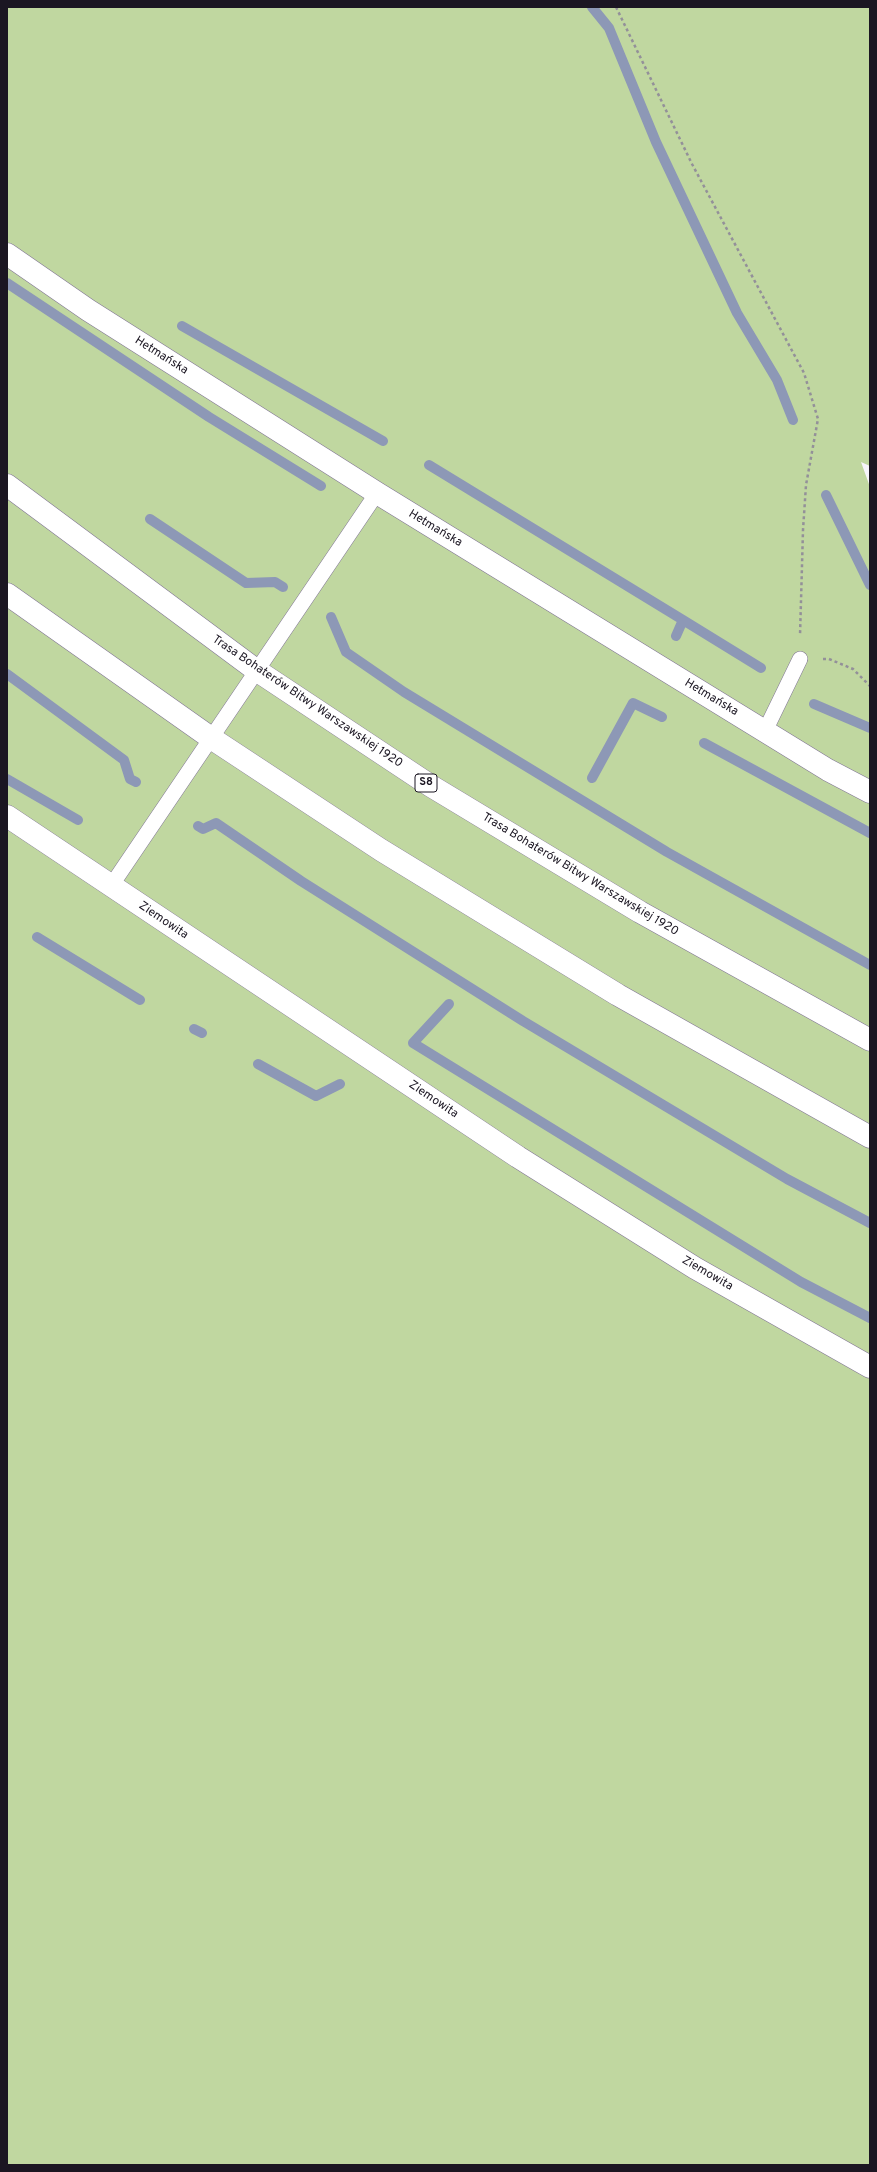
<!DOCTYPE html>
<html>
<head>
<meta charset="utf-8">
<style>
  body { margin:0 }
  #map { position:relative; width:877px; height:2172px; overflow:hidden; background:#f6f4fb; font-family:Overpass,sans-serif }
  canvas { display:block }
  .frame { position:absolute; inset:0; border:8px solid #1b1622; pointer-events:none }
</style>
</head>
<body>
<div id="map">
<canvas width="877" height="2172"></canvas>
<div class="frame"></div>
</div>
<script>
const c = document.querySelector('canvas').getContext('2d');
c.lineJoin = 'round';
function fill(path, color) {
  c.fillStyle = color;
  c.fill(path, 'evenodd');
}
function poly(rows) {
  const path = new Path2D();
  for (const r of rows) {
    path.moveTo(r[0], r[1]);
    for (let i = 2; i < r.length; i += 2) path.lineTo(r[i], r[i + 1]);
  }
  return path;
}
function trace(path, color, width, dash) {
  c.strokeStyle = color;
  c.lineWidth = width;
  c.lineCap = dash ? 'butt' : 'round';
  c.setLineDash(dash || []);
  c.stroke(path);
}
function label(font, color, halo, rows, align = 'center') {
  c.font = font + ' Overpass,sans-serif';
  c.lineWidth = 3.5;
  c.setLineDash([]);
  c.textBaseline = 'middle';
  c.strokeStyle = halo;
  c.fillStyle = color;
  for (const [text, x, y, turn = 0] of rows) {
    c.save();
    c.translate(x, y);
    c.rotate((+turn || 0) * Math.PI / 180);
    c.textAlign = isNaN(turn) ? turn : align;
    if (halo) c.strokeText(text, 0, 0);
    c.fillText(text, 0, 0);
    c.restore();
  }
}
fill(poly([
  [7,7,870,7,870,466,861,462,870,487,870,2165,7,2165]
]), '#c0d7a0');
trace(poly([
  [592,7,609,28,656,142,737,313,777,380,793,420],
  [7,283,209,417,321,486],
  [182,326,383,441],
  [429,465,683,620],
  [826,495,870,585],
  [150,519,246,583,275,582,283,587],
  [331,617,346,652,404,692,667,852,870,965],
  [676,636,683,620,761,668],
  [7,674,124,760,130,779,136,782],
  [814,704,870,728],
  [704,743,870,833],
  [592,778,633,703,662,717],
  [7,779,78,820],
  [198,826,203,829,216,823,301,881,523,1021,787,1179,870,1223],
  [37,937,140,1000],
  [449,1004,413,1043,801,1282,870,1318],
  [194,1029,202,1033],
  [258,1064,316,1096,340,1084]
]), '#8d98b6', 10);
const lane = poly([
  [765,731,800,659],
  [111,886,377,493]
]);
const street = poly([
  [7,254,88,310,377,493,828,770,870,792],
  [7,816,518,1157,695,1268,870,1367]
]);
const highway = poly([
  [7,485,256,670,431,786,640,912,870,1040],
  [7,594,211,738,381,850,618,995,870,1137]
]);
trace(lane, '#817694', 16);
trace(street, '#817694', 23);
trace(highway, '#817694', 23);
trace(poly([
  [616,7,692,164,804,373,818,419,806,485,803,530,800,636],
  [823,659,829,659,853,669,870,686]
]), '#939099', 2.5, [3, 3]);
trace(lane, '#fff', 15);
trace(street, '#fff', 22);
trace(highway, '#fff', 22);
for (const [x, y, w] of [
  [426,783,22]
]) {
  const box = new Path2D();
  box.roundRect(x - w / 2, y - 9, w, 18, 3);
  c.fillStyle = '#fff';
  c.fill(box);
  trace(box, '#1b1622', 1);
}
label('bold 11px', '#1b1622', null, [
  ["S8",426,783]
]);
label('12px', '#1b1622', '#fff', [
  ["Hetmańska",161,356,32],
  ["Hetmańska",435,529,31],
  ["Hetmańska",711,698,31],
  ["Trasa Bohaterów Bitwy Warszawskiej 1920",307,702,34],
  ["Trasa Bohaterów Bitwy Warszawskiej 1920",580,875,31],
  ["Ziemowita",163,921,34],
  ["Ziemowita",433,1100,34],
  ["Ziemowita",707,1274,30]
]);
</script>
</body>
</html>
